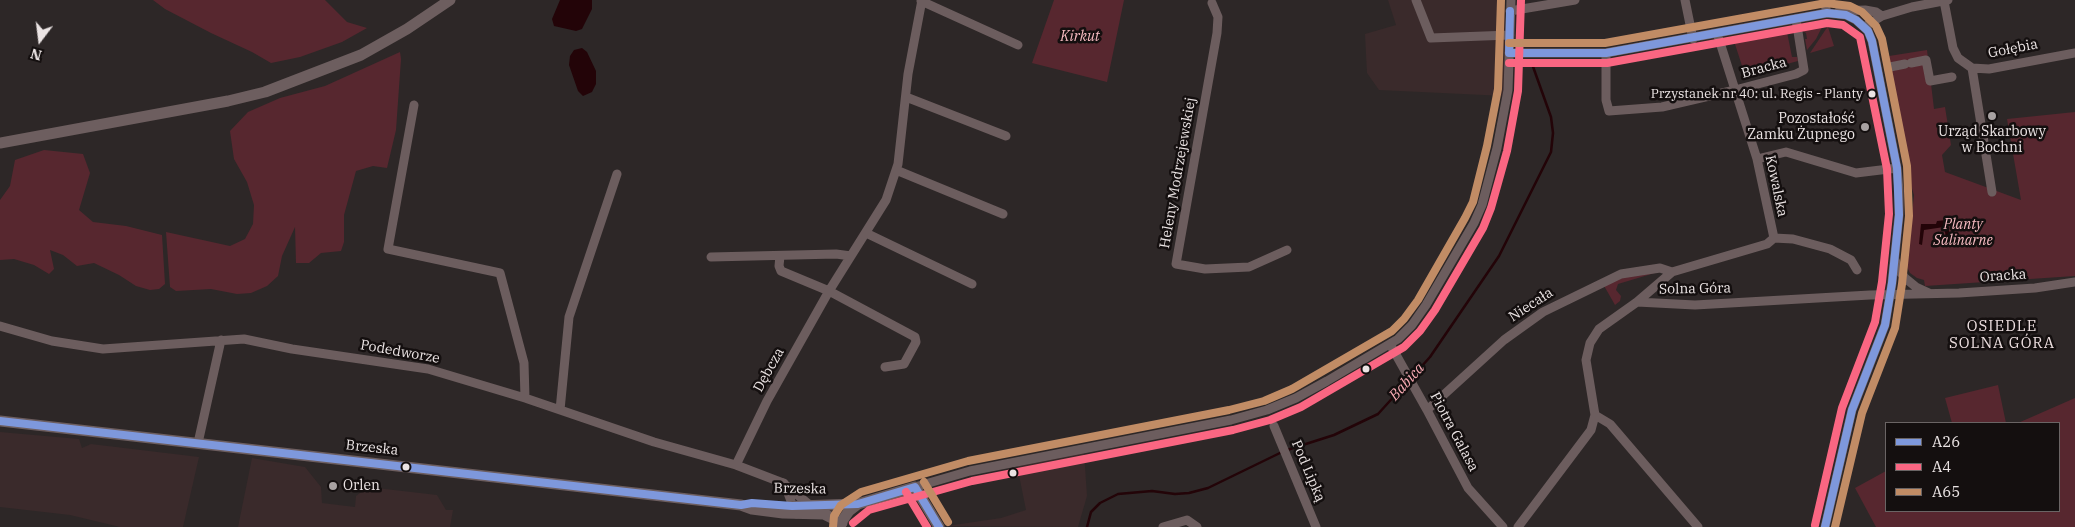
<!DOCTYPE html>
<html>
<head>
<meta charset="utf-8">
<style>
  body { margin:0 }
  #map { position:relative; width:2075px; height:527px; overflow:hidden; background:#2d2727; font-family:"IBM Plex Serif",serif }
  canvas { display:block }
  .legend { position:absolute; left:1885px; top:422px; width:175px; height:90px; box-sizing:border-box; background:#140f0f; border:1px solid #6a6464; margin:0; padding:6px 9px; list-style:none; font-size:15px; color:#ebe4e4 }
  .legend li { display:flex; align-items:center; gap:10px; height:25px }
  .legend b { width:25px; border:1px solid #6a6464 }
  .north { position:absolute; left:15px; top:15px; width:50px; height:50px; -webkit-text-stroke:4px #140f0f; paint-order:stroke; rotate:195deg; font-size:14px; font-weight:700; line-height:20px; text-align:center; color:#ebe4e4 }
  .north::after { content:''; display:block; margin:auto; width:18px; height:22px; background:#ebe4e4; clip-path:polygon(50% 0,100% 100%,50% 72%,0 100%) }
</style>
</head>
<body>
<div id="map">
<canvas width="2075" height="527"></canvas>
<ul class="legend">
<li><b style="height:6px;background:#7e98dc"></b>A26</li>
<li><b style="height:6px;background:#fa6682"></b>A4</li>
<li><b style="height:6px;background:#c18c65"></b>A65</li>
</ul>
<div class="north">N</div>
</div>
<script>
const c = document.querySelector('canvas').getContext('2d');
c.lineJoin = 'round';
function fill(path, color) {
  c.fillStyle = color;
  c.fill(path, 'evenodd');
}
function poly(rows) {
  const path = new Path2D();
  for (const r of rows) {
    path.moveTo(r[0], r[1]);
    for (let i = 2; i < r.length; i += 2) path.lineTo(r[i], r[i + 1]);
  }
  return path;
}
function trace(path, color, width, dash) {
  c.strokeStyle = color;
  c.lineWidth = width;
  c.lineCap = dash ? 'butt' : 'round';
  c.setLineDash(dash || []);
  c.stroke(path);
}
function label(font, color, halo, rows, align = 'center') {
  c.font = font + ' "IBM Plex Serif",serif';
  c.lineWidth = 5;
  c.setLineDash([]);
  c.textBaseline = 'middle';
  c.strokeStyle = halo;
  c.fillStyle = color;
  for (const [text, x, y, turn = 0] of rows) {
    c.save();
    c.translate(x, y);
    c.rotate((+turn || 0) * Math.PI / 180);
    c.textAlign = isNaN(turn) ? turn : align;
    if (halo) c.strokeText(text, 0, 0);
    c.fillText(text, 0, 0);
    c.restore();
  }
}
fill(poly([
  [1388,0,1505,0,1505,96,1379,90,1367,73,1365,34,1396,25],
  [0,432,79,439,82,448,91,444,199,457,183,527,120,527,70,515,0,507],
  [1084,452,1087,496,1078,527,947,526,1001,518,1026,510,1017,465],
  [252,458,305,467,321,487,322,503,355,507,356,496,368,487,437,495,446,510,453,510,450,527,238,527]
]), '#3a2a2b');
fill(poly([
  [153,0,325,0,347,22,367,28,342,42,300,57,271,63,252,52,211,33,165,9],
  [1054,0,1124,0,1107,82,1032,63],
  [1820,22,1822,27,1816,39,1807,50,1805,39,1807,39,1806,33,1803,31,1803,26],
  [1792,27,1793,31,1787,32,1792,57,1797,57,1798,61,1745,75,1733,38],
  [1828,27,1834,46,1810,53,1826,29],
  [1927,50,1934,109,1945,107,1951,145,1942,155,1945,172,2021,200,2007,119,2075,112,2075,276,1925,286,1924,280,1917,278,1910,273,1907,267,1907,258,1914,195,1909,179,1908,188,1892,89,1883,54,1889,56],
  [400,52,401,59,396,130,387,168,373,166,356,171,344,215,344,242,341,251,321,253,309,263,296,263,295,227,282,256,278,276,267,286,251,293,237,294,211,289,176,291,170,287,166,232,230,246,245,239,253,224,254,205,247,182,234,159,230,131,248,112,280,98,325,86],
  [44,150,83,154,90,173,79,210,93,222,126,226,162,235,165,284,159,289,150,290,136,286,119,275,94,263,77,266,63,255,50,250,54,269,49,274,34,265,14,259,0,260,0,200,10,186,15,160],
  [1658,272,1618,284,1616,290,1621,296,1620,301,1615,305,1603,284,1621,277],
  [1998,385,2006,423,1952,423,1945,398],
  [2075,398,2075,527,1876,527,1855,488,1886,471,1886,511,2059,511,2059,423,2018,423]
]), '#57272f');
fill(poly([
  [560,0,592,0,592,9,582,29,576,31,554,26,552,19],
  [582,48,587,52,596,71,596,84,592,92,583,96,578,91,569,65,570,56,574,50],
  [1947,220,1951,243,1947,243,1944,227,1924,230,1922,245,1919,244,1921,224,1936,224,1937,221]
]), '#230408');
trace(poly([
  [1412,377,1430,357,1499,256,1551,152,1553,133,1551,117,1531,61],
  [1287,450,1334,435,1378,414,1408,381],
  [1087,527,1091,512,1100,503,1118,494,1152,491,1175,494,1189,493,1208,488,1282,452]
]), '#230408', 2.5);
trace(poly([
  [1416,0,1431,38,1510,35],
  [1685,0,1693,39],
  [1824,0,1827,13],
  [921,1,1018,45],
  [1944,1,1953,48,1958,58,1972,68,1989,69,2075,53],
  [1212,3,1218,17,1217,33,1176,264,1205,269,1249,267,1287,250],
  [1510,11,1575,0],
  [1839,11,1865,10,1876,12,1882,16],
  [1864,27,1882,16,1912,7,1948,0],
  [1509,53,1606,53,1827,13,1846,15,1856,20,1868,31,1872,41,1897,168,1899,191,1899,215,1892,283,1885,325,1852,410,1825,527],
  [1606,53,1606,100,1609,111,1662,107,1735,90,1796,74,1804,70,1796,19],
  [1911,63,1926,60,1930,81,1952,77],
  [1890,67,1905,64],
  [1972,68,1992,192],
  [906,97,1006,136],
  [414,105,388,249,500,273,524,363,525,398],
  [1757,159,1786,152,1856,173,1897,168],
  [896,170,1003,214],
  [866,233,972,284],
  [1774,238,1793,239,1830,249,1851,260,1857,270],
  [780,256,779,266,781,271,829,291,915,337,916,342,904,364,885,367],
  [711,257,836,254,851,256],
  [1895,260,1899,270,1905,278,1916,287,1929,293],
  [1637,302,1695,305,1870,295,1959,293,2035,288,2075,282],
  [0,326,52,341,103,349,244,339,292,349,428,369,525,398,654,442,736,465,783,483,811,506],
  [1390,344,1427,410,1468,488,1503,527],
  [560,410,569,317,617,174],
  [1427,410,1504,340,1543,312,1621,274,1660,268,1672,272],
  [1595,415,1610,424,1698,527],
  [1274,426,1316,527],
  [198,443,221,340],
  [736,465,767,401,829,291,886,200,898,164,908,74,922,0],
  [784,483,796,514],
  [915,487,970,471,1231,420,1267,410,1296,398,1327,381,1398,339,1412,325,1426,305,1474,223,1482,205,1497,148,1508,90,1511,0],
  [1163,527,1187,520,1197,527],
  [1518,527,1591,430,1595,415,1586,360,1590,343,1599,329,1637,302,1672,272,1767,244,1774,238,1757,159,1717,33]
]), '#6c5d5e', 9);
trace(poly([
  [0,143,228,101,265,92,361,55,407,29,450,0],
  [0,421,741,505,752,509,783,513,824,514,842,523],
  [798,506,858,504],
  [838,527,849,511,858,504,915,487,939,527]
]), '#6d5e5f', 11);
trace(poly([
  [1509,53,1606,53,1827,13,1846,15,1856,20,1868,31,1872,41,1897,168,1899,215,1892,283,1885,325,1852,410,1825,527],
  [1509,53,1510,11],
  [0,421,741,505,752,503,792,506,858,504,915,487,939,527]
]), '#7e98dc', 8);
trace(poly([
  [1509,63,1607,63,1827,23,1843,25,1860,37,1887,169,1889,214,1882,282,1875,322,1842,408,1815,525],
  [906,492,927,527],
  [853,523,869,510,972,481,1233,430,1270,420,1301,407,1404,347,1420,331,1435,310,1483,228,1491,208,1507,151,1518,91,1521,0]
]), '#fa6682', 8);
trace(poly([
  [1509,43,1605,43,1826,3,1850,6,1862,12,1876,26,1882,39,1907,166,1909,216,1902,284,1895,328,1862,413,1835,527],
  [924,482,948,522],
  [833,527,834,516,841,505,861,492,968,461,1229,410,1264,401,1292,389,1392,331,1404,319,1418,300,1465,218,1473,202,1487,146,1498,89,1501,0]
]), '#c18c65', 8);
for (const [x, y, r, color] of [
  [1872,94,4.5,"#ebe4e4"],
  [1992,116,5,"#a8a2a2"],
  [1865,127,5,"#a8a2a2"],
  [1366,369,4.5,"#ebe4e4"],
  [406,467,4.5,"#ebe4e4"],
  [1013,473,4.5,"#ebe4e4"],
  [333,486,5,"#a8a2a2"]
]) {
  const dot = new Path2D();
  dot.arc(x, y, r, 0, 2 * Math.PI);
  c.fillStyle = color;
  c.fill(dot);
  trace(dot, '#140f0f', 2);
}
label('13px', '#ebe4e4', '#140f0f', [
  ["Przystanek nr 40: ul. Regis - Planty",1863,94]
], 'right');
label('italic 14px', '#f7bbc1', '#140f0f', [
  ["Kirkut",1080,37],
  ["Planty",1963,225],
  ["Salinarne",1963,241]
]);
label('14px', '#ebe4e4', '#140f0f', [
  ["Gołębia",2013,49,-11],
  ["Bracka",1764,68,-15],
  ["Heleny Modrzejewskiej",1178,173,-80],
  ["Kowalska",1776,186,78],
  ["Oracka",2003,276,-4],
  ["Solna Góra",1695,289,-1],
  ["Niecała",1531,305,-33],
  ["Podedworze",400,352,10],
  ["Dębcza",769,370,-61],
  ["Piotra Galasa",1454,432,62],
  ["Brzeska",372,448,6],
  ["Pod Lipką",1308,471,67],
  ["Brzeska",800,489,1]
]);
label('14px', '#ebe4e4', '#140f0f', [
  ["Pozostałość",1855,119],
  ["Zamku Żupnego",1855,135],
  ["Urząd Skarbowy",1992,132,"center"],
  ["w Bochni",1992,148,"center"],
  ["Orlen",343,486,"left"]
], 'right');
c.letterSpacing = '1px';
label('15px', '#ecdedf', '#140f0f', [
  ["OSIEDLE",2002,327],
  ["SOLNA GÓRA",2002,344]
]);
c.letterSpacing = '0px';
label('italic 15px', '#faacb5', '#140f0f', [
  ["Babica",1407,382,-48]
]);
</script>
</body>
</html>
